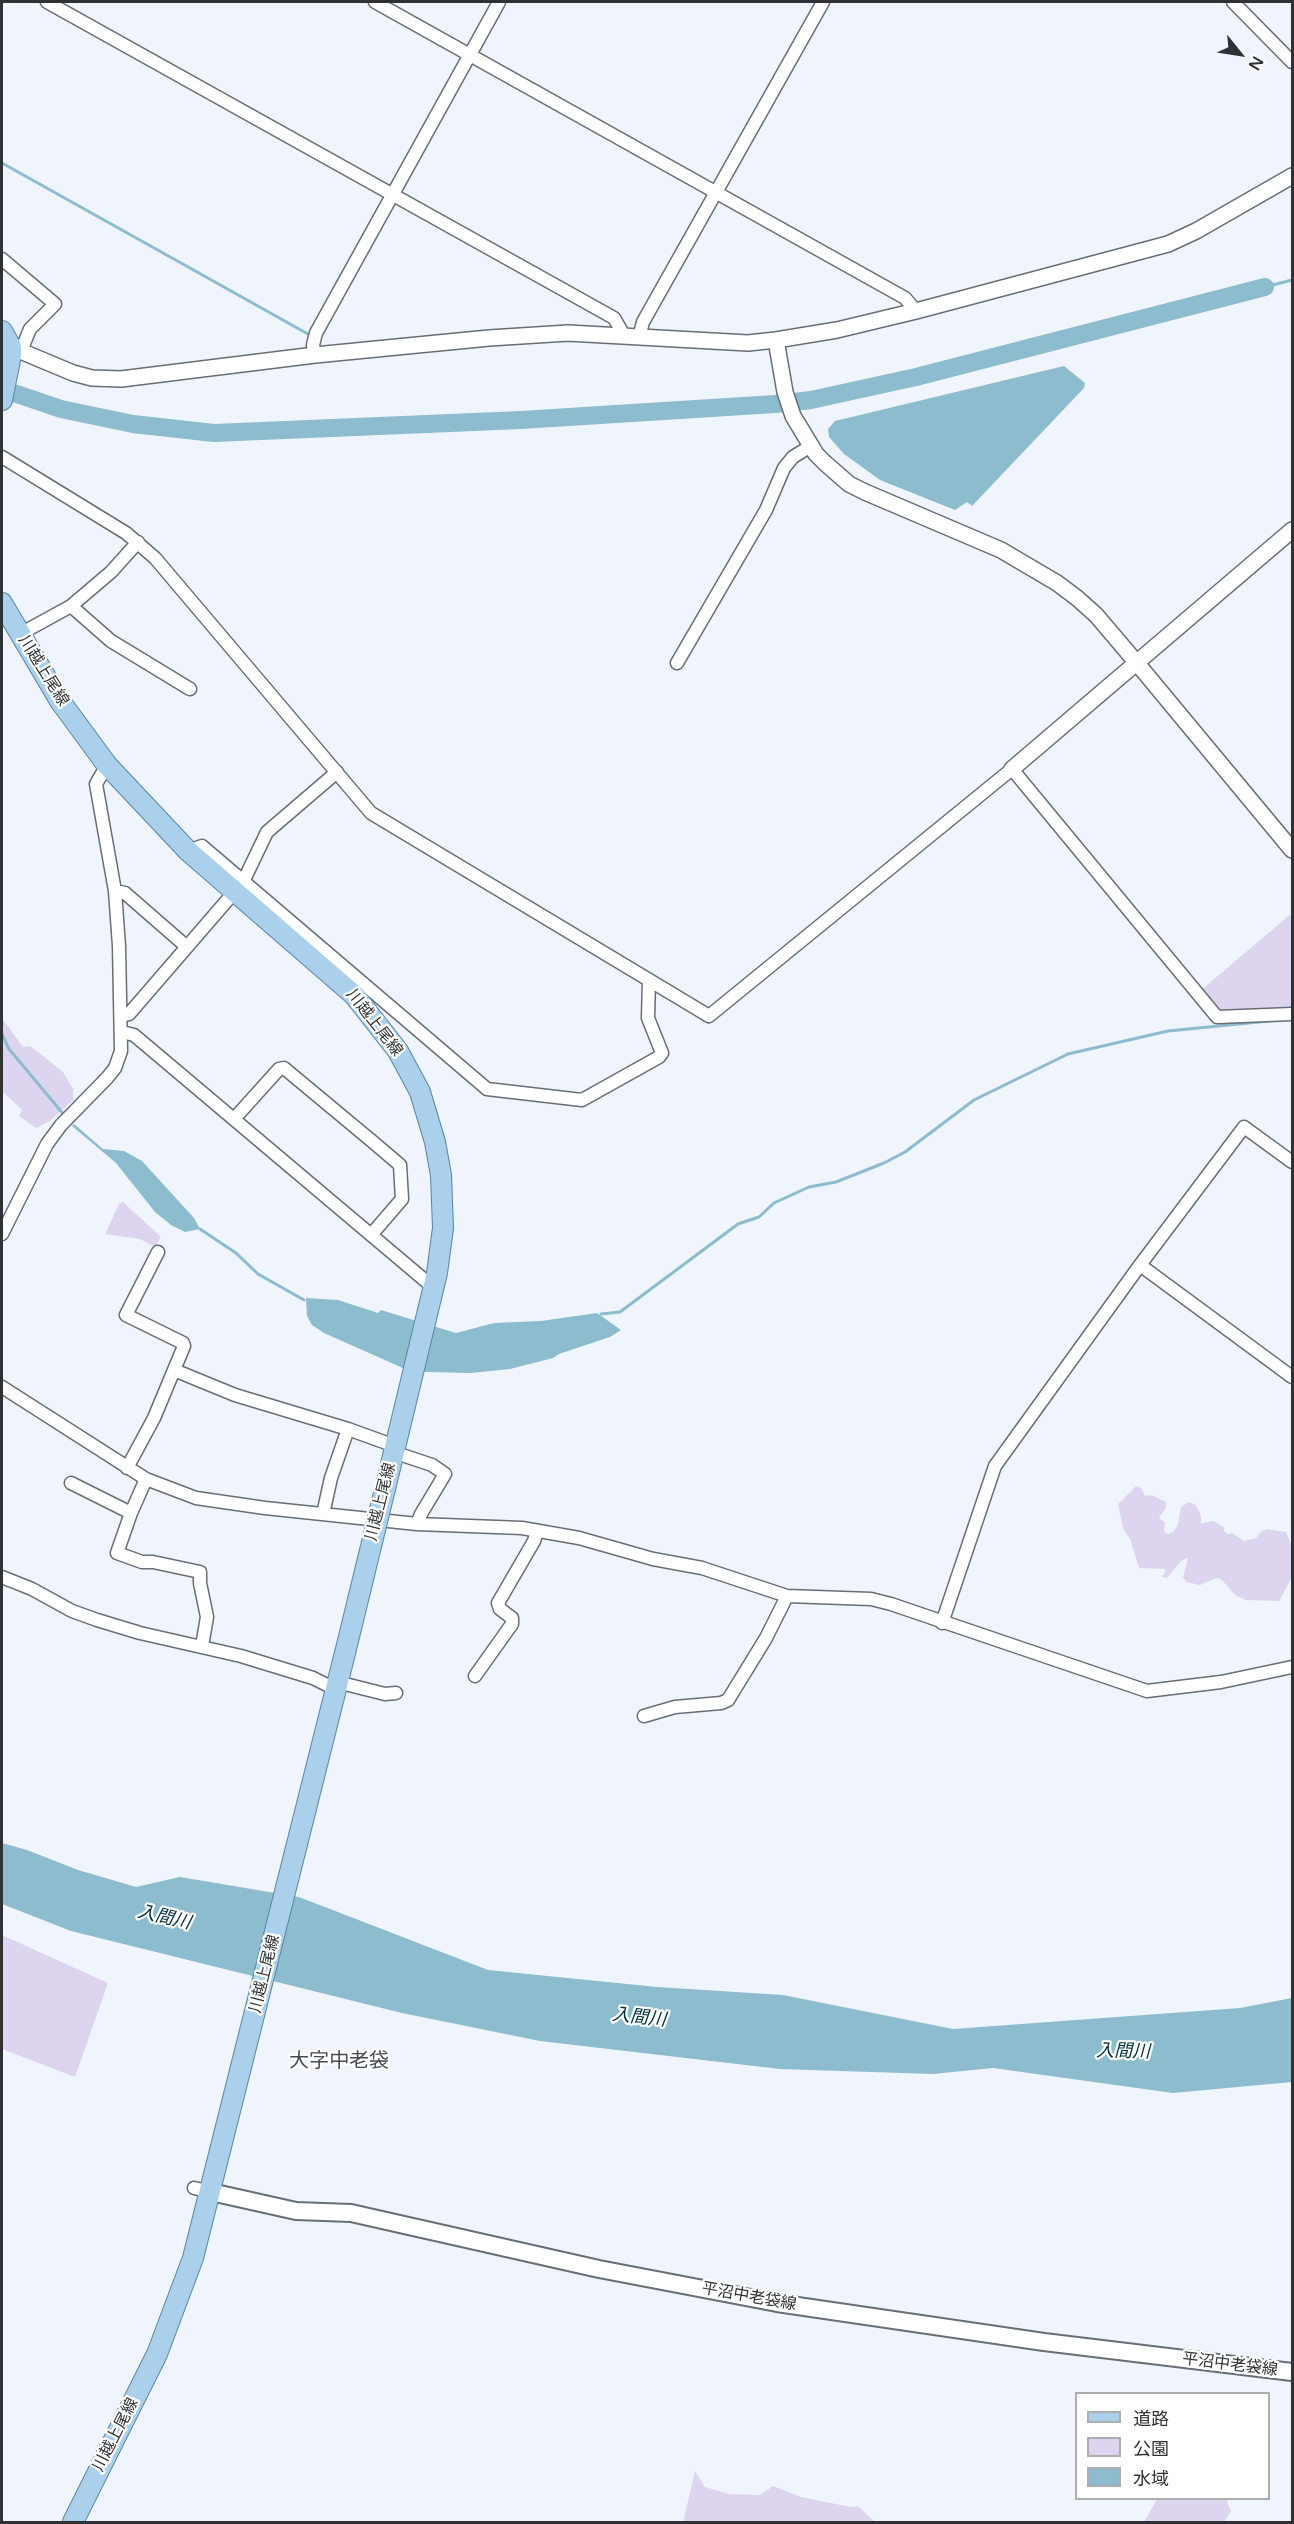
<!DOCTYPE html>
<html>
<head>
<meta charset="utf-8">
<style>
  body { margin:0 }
  #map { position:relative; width:1294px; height:2524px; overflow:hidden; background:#f0f5fd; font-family:"Varela Round","Noto Sans JP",sans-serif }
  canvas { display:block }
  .frame { position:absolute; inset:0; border:3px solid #2f3135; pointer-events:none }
  .legend { position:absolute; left:1075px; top:2392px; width:195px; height:108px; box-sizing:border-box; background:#fff; border:2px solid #acadae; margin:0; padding:8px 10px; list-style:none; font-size:18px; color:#2f3135 }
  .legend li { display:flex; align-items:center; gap:12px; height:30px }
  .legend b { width:30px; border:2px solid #acadae }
  .north { position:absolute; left:1210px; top:24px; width:60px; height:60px; -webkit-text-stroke:4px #fff; paint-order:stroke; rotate:120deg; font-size:16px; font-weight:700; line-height:24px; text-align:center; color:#2f3135 }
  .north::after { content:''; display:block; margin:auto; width:21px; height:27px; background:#2f3135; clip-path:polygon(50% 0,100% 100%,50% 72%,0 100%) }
</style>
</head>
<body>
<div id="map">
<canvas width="1294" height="2524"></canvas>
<div class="frame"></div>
<ul class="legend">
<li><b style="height:8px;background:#aad0ec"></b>道路</li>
<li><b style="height:16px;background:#ddd5ef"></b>公園</li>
<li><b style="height:16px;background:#8cbccd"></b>水域</li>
</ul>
<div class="north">N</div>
</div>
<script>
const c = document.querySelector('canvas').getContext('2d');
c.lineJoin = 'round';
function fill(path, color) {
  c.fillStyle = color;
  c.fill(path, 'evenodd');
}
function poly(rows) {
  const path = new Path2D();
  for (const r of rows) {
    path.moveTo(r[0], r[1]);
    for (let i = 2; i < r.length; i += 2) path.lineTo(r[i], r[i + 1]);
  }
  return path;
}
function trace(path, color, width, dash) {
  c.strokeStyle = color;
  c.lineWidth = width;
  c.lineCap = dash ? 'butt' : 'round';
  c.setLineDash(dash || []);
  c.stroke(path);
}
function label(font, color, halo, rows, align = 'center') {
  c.font = font + ' "Varela Round","Noto Sans JP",sans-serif';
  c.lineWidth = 4.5;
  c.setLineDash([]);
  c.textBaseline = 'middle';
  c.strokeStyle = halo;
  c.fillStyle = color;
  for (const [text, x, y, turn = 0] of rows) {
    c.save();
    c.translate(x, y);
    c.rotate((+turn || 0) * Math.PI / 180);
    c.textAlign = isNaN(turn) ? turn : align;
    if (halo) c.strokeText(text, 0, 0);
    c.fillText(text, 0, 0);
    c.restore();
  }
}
fill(poly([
  [1292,913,1292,1010,1219,1013,1200,991],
  [2,1018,23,1047,30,1046,37,1051,63,1072,73,1089,73,1100,50,1121,36,1128,19,1116,22,1110,2,1091],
  [123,1202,161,1237,155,1247,140,1239,105,1234,119,1204],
  [1136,1486,1141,1488,1145,1496,1152,1495,1166,1502,1166,1508,1159,1518,1165,1522,1164,1531,1168,1534,1173,1532,1178,1525,1181,1507,1189,1502,1196,1505,1201,1516,1201,1523,1213,1521,1224,1527,1224,1531,1228,1534,1232,1533,1244,1541,1256,1538,1262,1531,1267,1529,1286,1532,1292,1546,1292,1577,1279,1601,1245,1600,1235,1595,1221,1579,1216,1578,1200,1585,1186,1582,1183,1577,1188,1558,1181,1561,1167,1578,1162,1577,1166,1571,1164,1569,1139,1568,1130,1539,1123,1529,1118,1504],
  [2,1935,108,1983,75,2077,2,2049],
  [695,2471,705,2487,729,2494,760,2495,773,2486,801,2497,851,2507,858,2506,875,2522,683,2522],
  [1157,2499,1226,2499,1231,2511,1224,2522,1144,2522]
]), '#ddd5ef');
fill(poly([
  [1064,366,1085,383,1084,388,972,506,967,502,955,510,880,480,844,454,829,437,828,429,835,421],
  [74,1124,103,1149,124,1151,142,1161,194,1218,200,1229,185,1232,171,1225,155,1212,116,1163,72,1126],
  [306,1298,338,1300,378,1313,381,1310,456,1333,494,1323,541,1321,597,1313,621,1330,610,1337,559,1354,553,1358,510,1369,471,1373,426,1372,405,1369,324,1333,312,1325,307,1316],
  [2,1843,27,1850,78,1870,136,1887,180,1877,299,1897,488,1970,657,1987,783,1995,953,2029,1240,2008,1292,1998,1292,2082,1173,2093,993,2068,933,2074,780,2069,540,2041,402,2013,71,1931,2,1904]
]), '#8cbccd');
trace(poly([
  [2,163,308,334],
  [1265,287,1292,280],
  [2,1034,9,1049,65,1116],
  [200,1229,236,1253,258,1274,304,1300],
  [601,1314,620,1312,738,1224,759,1217,774,1203,809,1187,836,1182,884,1163,905,1152,974,1100,1068,1054,1168,1031,1279,1020]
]), '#8cbccd', 3);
trace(poly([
  [2,389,61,409,133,424,214,433,521,420,775,404,811,400,916,377,1265,287]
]), '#8cbccd', 18);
const minor = poly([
  [47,2,614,318,625,337],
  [375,2,905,298,916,311],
  [1233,2,1292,62],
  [2,259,55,304,30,329,21,351],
  [639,337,643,322,823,2],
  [315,355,313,345,316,333,499,2],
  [2,457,126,533,155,558,371,813,709,1016,1012,769,1217,1017,1292,1014],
  [71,606,111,641,190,689],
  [20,634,71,606,111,572,138,542],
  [677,663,766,510,784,468,793,457,811,446],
  [188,851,202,846,487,1089,582,1100,659,1057,662,1053,648,1018,649,980],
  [115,891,125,893,187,947],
  [121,1016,129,1014,243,882,267,832,337,772],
  [122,1032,134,1035,434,1288],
  [234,1119,279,1069,284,1068,373,1142,400,1165,402,1199,371,1235],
  [2,1234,47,1144,61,1125,107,1078,115,1068,121,1051,119,946,115,891,96,784,107,765],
  [1140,1265,1244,1127,1292,1162],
  [174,1370,235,1395,348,1429,395,1446],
  [2,1387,146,1479,196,1498,265,1508,417,1524,522,1528,579,1538,653,1559,702,1568,787,1596,871,1599,891,1604,1147,1691,1221,1682,1292,1667],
  [393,1452,432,1465,445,1474,421,1514,417,1524],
  [127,1468,154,1418,184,1346,183,1343,126,1315,158,1252],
  [146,1479,131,1513,117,1553,142,1562,153,1562,200,1572,200,1583,207,1617,202,1646],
  [71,1483,131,1513],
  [323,1514,331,1478,348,1429],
  [2,1577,32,1589,72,1611,97,1620,140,1633,241,1656,313,1678,335,1689],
  [942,1623,995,1466,1140,1265,1292,1377],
  [475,1676,512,1624,512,1618,500,1609,498,1603,534,1541,537,1531],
  [337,1682,385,1694,396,1693],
  [644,1716,675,1707,721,1703,728,1700,766,1638,787,1596],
  [194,2188,211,2192]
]);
const tertiary = poly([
  [776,340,785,392,793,416,816,454,825,463,849,484,865,492,1001,550,1057,583,1077,598,1096,615,1136,662,1292,850],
  [11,347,73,373,92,378,121,379,315,355,489,338,568,333,748,343,776,340,837,330,916,311,1168,244,1196,231,1292,176],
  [1012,769,1292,530]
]);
const secondary = poly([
  [211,2192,296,2211,351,2213,599,2269,777,2303,1044,2342,1292,2372]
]);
const primary = poly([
  [2,331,11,347,11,355,2,400],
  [2,603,60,701,107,765,188,851,354,995,398,1051,420,1092,435,1142,441,1175,443,1228,437,1273,385,1489],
  [73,2522,157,2354,193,2258,345,1653]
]);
trace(minor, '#686e76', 15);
trace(tertiary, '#686e76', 18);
trace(secondary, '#686e76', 20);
trace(primary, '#5a84a4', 22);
trace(minor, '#fff', 12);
trace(tertiary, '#fff', 15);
trace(secondary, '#fff', 16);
trace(primary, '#aad0ec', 20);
const primaryBridge = poly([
  [345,1653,385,1489]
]);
trace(primaryBridge, '#5a84a4', 22, []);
trace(primaryBridge, '#aad0ec', 20);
label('16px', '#2f3135', '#fff', [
  ["川越上尾線",43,671,58],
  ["川越上尾線",374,1023,52],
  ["川越上尾線",381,1502,-76],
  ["川越上尾線",265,1974,-76],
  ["平沼中老袋線",749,2297,10],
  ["平沼中老袋線",1230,2365,7],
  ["川越上尾線",116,2435,-63]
]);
label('italic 18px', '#002e3b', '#fff', [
  ["入間川",164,1918,13],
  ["入間川",639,2018,6],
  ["入間川",1123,2052,1]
]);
label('20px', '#454a52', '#fff', [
  ["大字中老袋",339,2062]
]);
</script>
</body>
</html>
